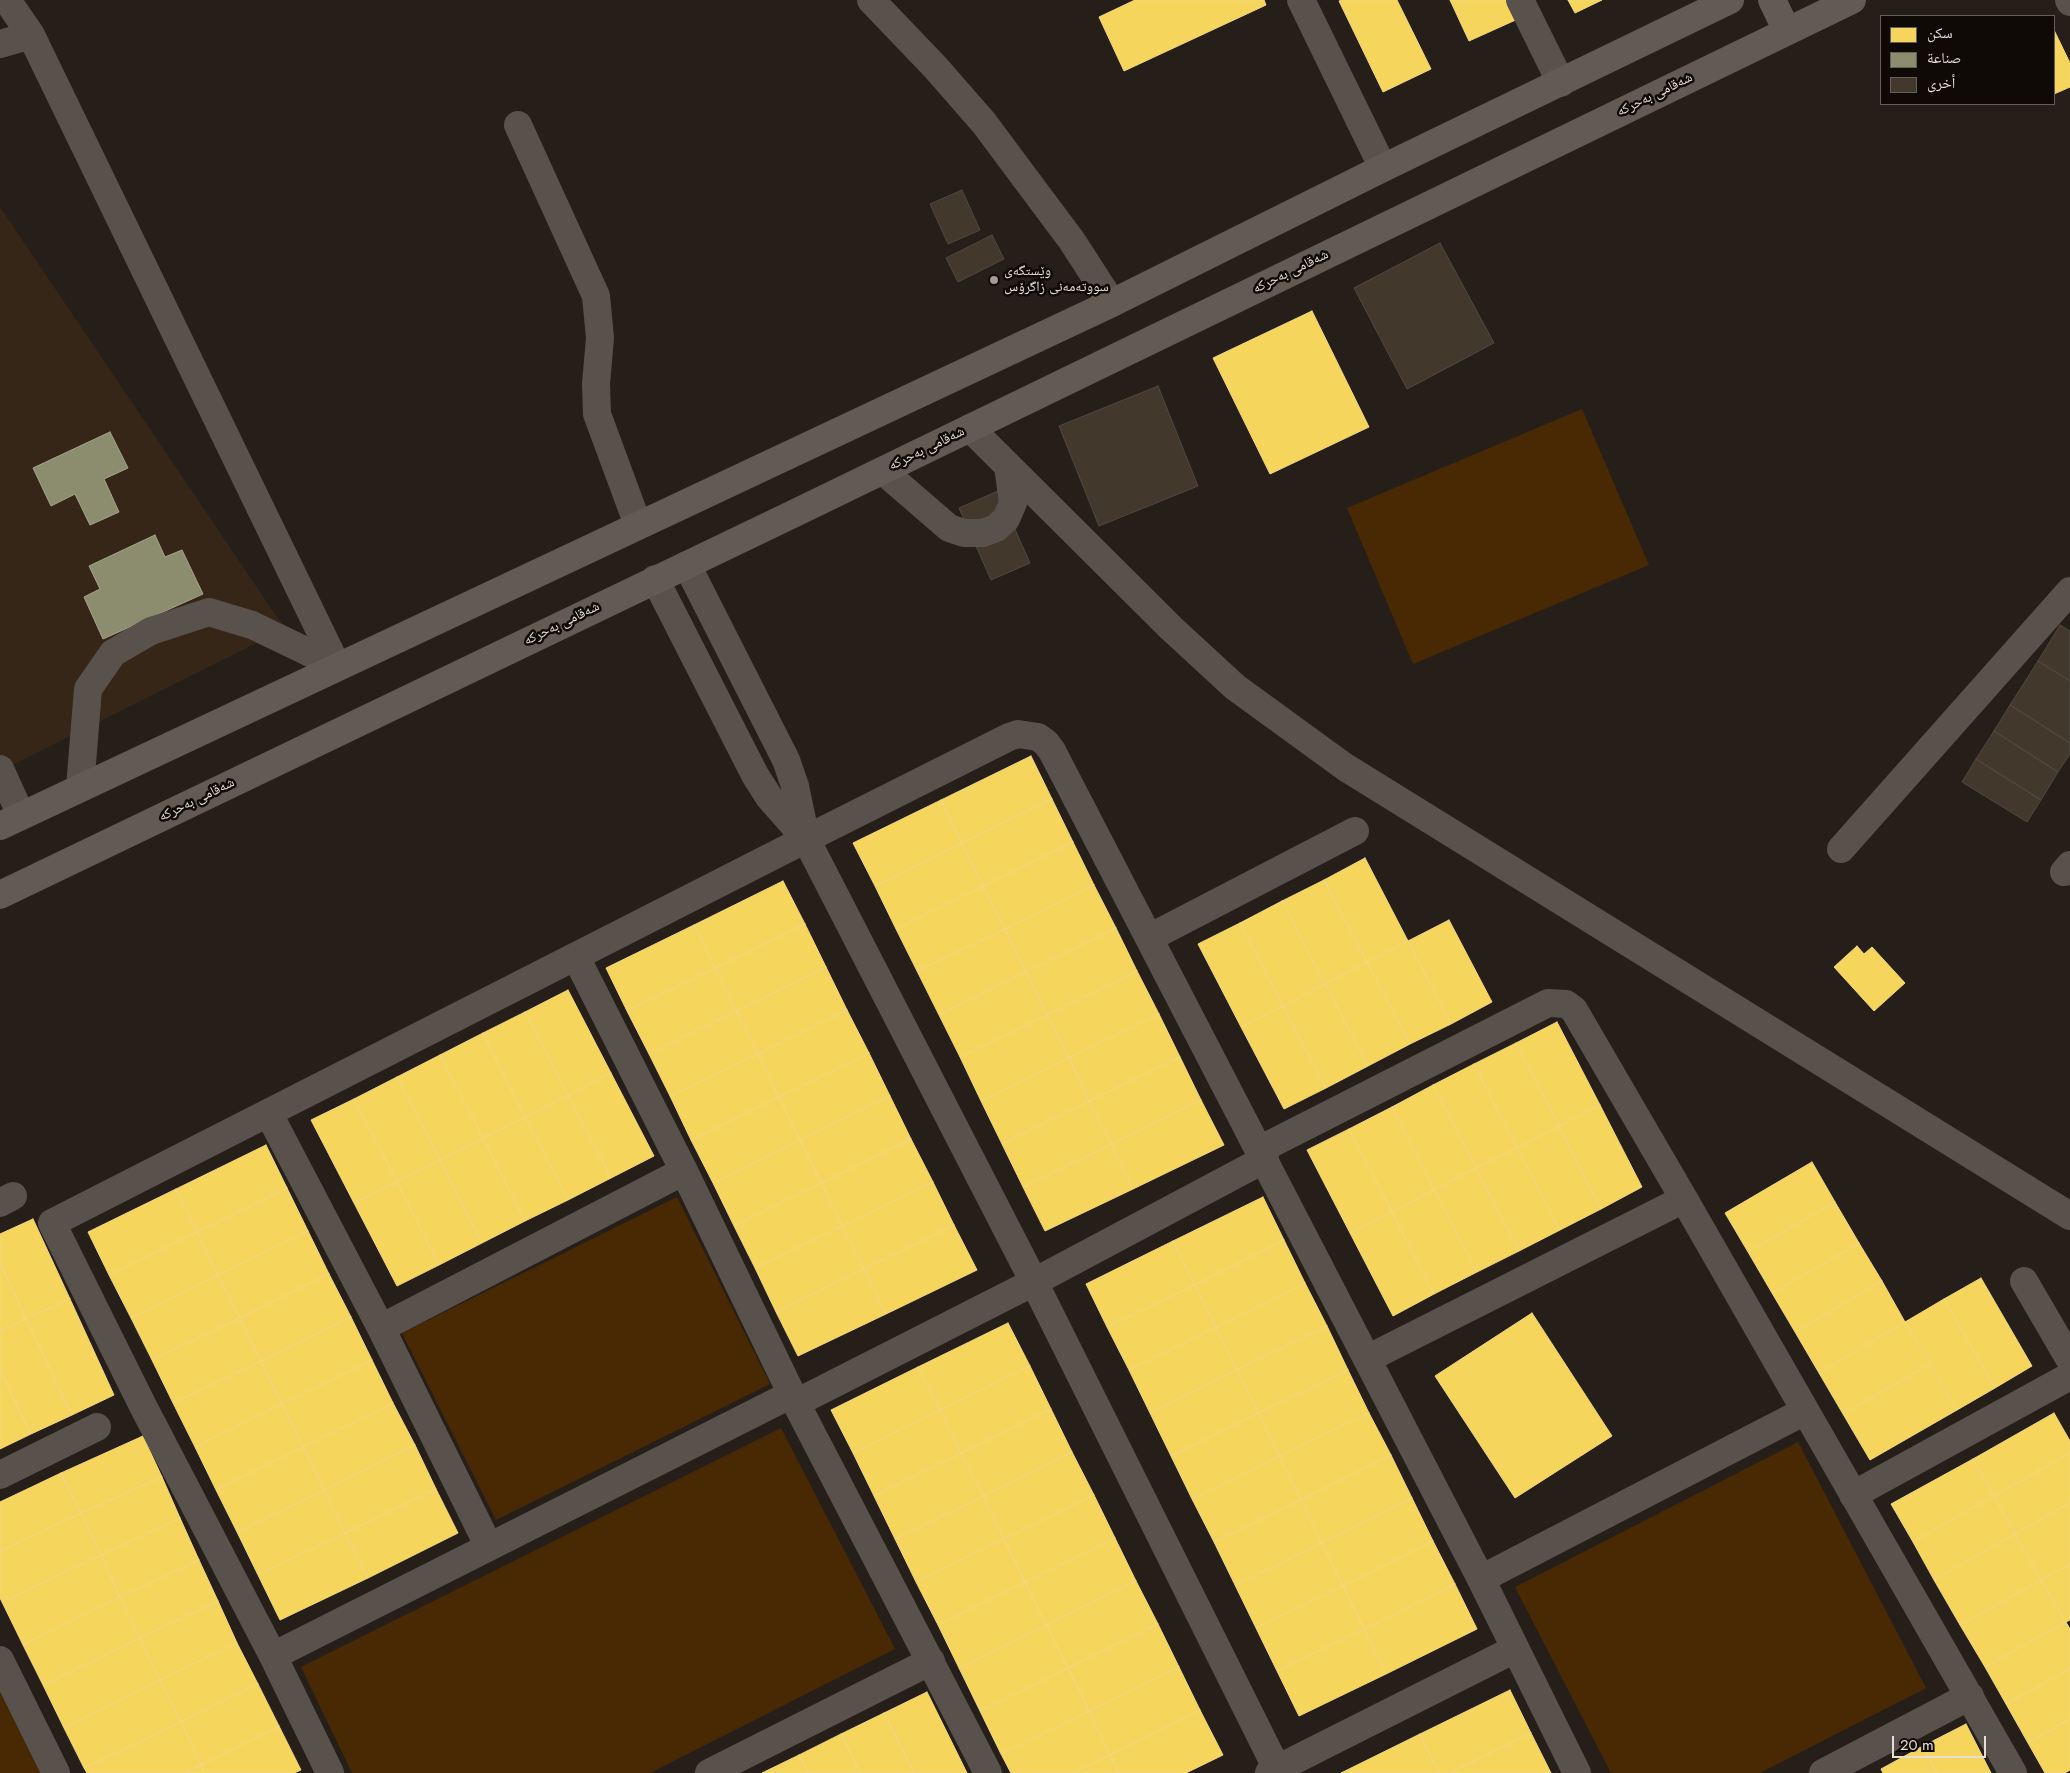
<!DOCTYPE html>
<html>
<head>
<meta charset="utf-8">
<style>
  body { margin:0 }
  #map { position:relative; width:2070px; height:1773px; overflow:hidden; background:#261f19; font-family:Jost,"Noto Naskh Arabic",sans-serif }
  canvas { display:block }
  .legend { position:absolute; left:1880px; top:15px; width:175px; height:90px; box-sizing:border-box; background:#0f0a06; border:1px solid #655f5a; margin:0; padding:6px 9px; list-style:none; font-size:15px; color:#e6ded7 }
  .legend li { display:flex; align-items:center; gap:10px; height:25px }
  .legend b { width:25px; border:1px solid #655f5a }
  .scale { position:absolute; left:1892px; top:1736px; width:94px; height:22px; box-sizing:border-box; border:2px solid #e6ded7; border-top:0; padding-left:6px; font-size:15px; line-height:18px; white-space:nowrap; color:#e6ded7; -webkit-text-stroke:4px #0f0a06; paint-order:stroke }
</style>
</head>
<body>
<div id="map">
<canvas width="2070" height="1773"></canvas>
<ul class="legend">
<li><b style="height:14px;background:#f6d55c"></b>سكن</li>
<li><b style="height:14px;background:#8c8c6e"></b>صناعة</li>
<li><b style="height:14px;background:#43382c"></b>أخرى</li>
</ul>
<div class="scale">20 m</div>
</div>
<script>
const c = document.querySelector('canvas').getContext('2d');
c.lineJoin = 'round';
function fill(path, color) {
  c.fillStyle = color;
  c.fill(path, 'evenodd');
}
function poly(rows) {
  const path = new Path2D();
  for (const r of rows) {
    path.moveTo(r[0], r[1]);
    for (let i = 2; i < r.length; i += 2) path.lineTo(r[i], r[i + 1]);
  }
  return path;
}
function trace(path, color, width, dash) {
  c.strokeStyle = color;
  c.lineWidth = width;
  c.lineCap = dash ? 'butt' : 'round';
  c.setLineDash(dash || []);
  c.stroke(path);
}
function label(font, color, halo, rows, align = 'center') {
  c.font = font + ' Jost,"Noto Naskh Arabic",sans-serif';
  c.lineWidth = 5;
  c.setLineDash([]);
  c.textBaseline = 'middle';
  c.strokeStyle = halo;
  c.fillStyle = color;
  for (const [text, x, y, turn = 0] of rows) {
    c.save();
    c.translate(x, y);
    c.rotate((+turn || 0) * Math.PI / 180);
    c.textAlign = isNaN(turn) ? turn : align;
    if (halo) c.strokeText(text, 0, 0);
    c.fillText(text, 0, 0);
    c.restore();
  }
}
fill(poly([
  [0,207,285,629,0,771]
]), '#362618');
fill(poly([
  [1582,409,1649,565,1413,664,1347,508],
  [677,1197,770,1384,496,1520,402,1333],
  [781,1428,895,1649,650,1773,352,1773,301,1667],
  [1798,1442,1926,1688,1760,1773,1611,1773,1515,1587],
  [0,1689,41,1773,0,1773]
]), '#492903');
const homes = poly([
  [1135,0,1264,0,1266,5,1124,71,1099,17,1135,0],
  [1342,0,1397,0,1431,69,1383,92,1339,1,1342,0],
  [1450,0,1511,0,1520,18,1469,41,1450,0],
  [1568,0,1602,0,1575,13,1568,0],
  [2054,30,2070,63,2070,87,2054,94,2054,30],
  [1312,311,1369,427,1270,474,1213,358,1312,311],
  [1031,756,1052,799,962,843,941,800,1031,756],
  [1052,799,1073,842,983,886,962,843,1052,799],
  [941,800,962,843,875,886,853,843,941,800],
  [1073,842,1094,885,1005,929,983,886,1073,842],
  [962,843,983,886,896,929,875,886,962,843],
  [1365,858,1408,941,1367,962,1324,880,1365,858],
  [1324,880,1367,962,1325,984,1282,901,1324,880],
  [783,881,805,924,715,968,694,925,783,881],
  [1094,885,1116,928,1026,972,1005,929,1094,885],
  [983,886,1005,929,917,971,896,929,983,886],
  [1282,901,1325,984,1283,1006,1240,923,1282,901],
  [1449,920,1492,1002,1451,1024,1408,941,1449,920],
  [1240,923,1283,1006,1241,1027,1198,944,1240,923],
  [805,924,826,967,736,1011,715,968,805,924],
  [694,925,715,968,627,1011,606,968,694,925],
  [1116,928,1137,971,1047,1015,1026,972,1116,928],
  [1005,929,1026,972,939,1015,917,971,1005,929],
  [1408,941,1451,1024,1410,1044,1367,962,1408,941],
  [1857,946,1864,954,1872,947,1905,983,1874,1011,1834,967,1857,946],
  [1367,962,1410,1044,1368,1066,1325,984,1367,962],
  [826,967,847,1010,758,1054,736,1011,826,967],
  [715,968,736,1011,649,1054,627,1011,715,968],
  [1137,971,1159,1014,1069,1058,1047,1015,1137,971],
  [1026,972,1047,1015,960,1057,939,1015,1026,972],
  [1325,984,1368,1066,1326,1088,1283,1006,1325,984],
  [568,990,611,1073,568,1095,525,1012,568,990],
  [1283,1006,1326,1088,1284,1109,1241,1027,1283,1006],
  [847,1010,869,1053,779,1097,758,1054,847,1010],
  [736,1011,758,1054,670,1096,649,1054,736,1011],
  [525,1012,568,1095,525,1117,483,1033,525,1012],
  [1159,1014,1180,1057,1089,1101,1069,1058,1159,1014],
  [1047,1015,1069,1058,981,1101,960,1057,1047,1015],
  [1557,1022,1600,1105,1559,1126,1516,1043,1557,1022],
  [483,1033,525,1117,483,1138,440,1055,483,1033],
  [1516,1043,1559,1126,1517,1148,1474,1064,1516,1043],
  [869,1053,890,1096,800,1140,779,1097,869,1053],
  [758,1054,779,1097,691,1140,670,1096,758,1054],
  [440,1055,483,1138,440,1160,397,1077,440,1055],
  [1180,1057,1201,1100,1111,1144,1089,1101,1180,1057],
  [1069,1058,1089,1101,1002,1144,981,1101,1069,1058],
  [1474,1064,1517,1148,1476,1168,1433,1085,1474,1064],
  [611,1073,654,1156,611,1178,568,1095,611,1073],
  [397,1077,440,1160,397,1182,354,1099,397,1077],
  [1433,1085,1476,1168,1434,1190,1392,1107,1433,1085],
  [568,1095,611,1178,568,1200,525,1117,568,1095],
  [890,1096,911,1139,821,1183,800,1140,890,1096],
  [779,1097,800,1140,713,1183,691,1140,779,1097],
  [354,1099,397,1182,354,1203,311,1120,354,1099],
  [1201,1100,1224,1145,1133,1189,1111,1144,1201,1100],
  [1089,1101,1111,1144,1023,1187,1002,1144,1089,1101],
  [1600,1105,1642,1187,1601,1209,1559,1126,1600,1105],
  [1392,1107,1434,1190,1392,1212,1349,1129,1392,1107],
  [525,1117,568,1200,525,1221,483,1138,525,1117],
  [1559,1126,1601,1209,1560,1230,1517,1148,1559,1126],
  [1349,1129,1392,1212,1350,1233,1307,1150,1349,1129],
  [483,1138,525,1221,482,1243,440,1160,483,1138],
  [911,1139,933,1182,842,1226,821,1183,911,1139],
  [800,1140,821,1183,734,1226,713,1183,800,1140],
  [1111,1144,1133,1189,1045,1231,1023,1187,1111,1144],
  [266,1145,287,1188,197,1232,176,1189,266,1145],
  [1517,1148,1560,1230,1519,1251,1476,1168,1517,1148],
  [440,1160,482,1243,439,1265,397,1182,440,1160],
  [1812,1162,1835,1202,1748,1252,1725,1213,1812,1162],
  [1476,1168,1519,1251,1477,1272,1434,1190,1476,1168],
  [397,1182,439,1265,397,1286,354,1203,397,1182],
  [933,1182,954,1225,864,1269,842,1226,933,1182],
  [821,1183,842,1226,755,1268,734,1226,821,1183],
  [287,1188,308,1231,218,1275,197,1232,287,1188],
  [176,1189,197,1232,109,1275,88,1232,176,1189],
  [1434,1190,1477,1272,1434,1294,1392,1212,1434,1190],
  [1263,1197,1284,1240,1195,1285,1173,1241,1263,1197],
  [1835,1202,1859,1243,1772,1293,1748,1252,1835,1202],
  [1392,1212,1434,1294,1393,1316,1350,1233,1392,1212],
  [33,1219,70,1299,26,1319,0,1262,0,1234,33,1219],
  [954,1225,977,1270,886,1314,864,1269,954,1225],
  [842,1226,864,1269,776,1312,755,1268,842,1226],
  [308,1231,329,1274,240,1318,218,1275,308,1231],
  [197,1232,218,1275,131,1318,109,1275,197,1232],
  [1284,1240,1305,1283,1216,1327,1195,1285,1284,1240],
  [1173,1241,1195,1285,1107,1327,1086,1284,1173,1241],
  [1859,1243,1882,1281,1795,1332,1772,1293,1859,1243],
  [0,1262,26,1319,0,1331,0,1262],
  [864,1269,886,1314,798,1356,776,1312,864,1269],
  [329,1274,351,1317,261,1361,240,1318,329,1274],
  [218,1275,240,1318,152,1360,131,1318,218,1275],
  [1981,1278,2032,1366,1995,1388,1944,1299,1981,1278],
  [1882,1281,1905,1322,1819,1373,1795,1332,1882,1281],
  [1305,1283,1327,1326,1237,1370,1216,1327,1305,1283],
  [1195,1285,1216,1327,1129,1370,1107,1327,1195,1285],
  [70,1299,114,1395,72,1415,26,1319,70,1299],
  [1944,1299,1995,1388,1957,1410,1905,1322,1944,1299],
  [1532,1313,1612,1436,1515,1498,1435,1376,1532,1313],
  [351,1317,372,1360,282,1404,261,1361,351,1317],
  [240,1318,261,1361,173,1403,152,1360,240,1318],
  [26,1319,72,1415,31,1434,0,1370,0,1331,26,1319],
  [1905,1322,1930,1364,1843,1414,1819,1373,1905,1322],
  [1008,1323,1030,1366,940,1410,918,1367,1008,1323],
  [1327,1326,1348,1370,1258,1413,1237,1370,1327,1326],
  [1216,1327,1237,1370,1150,1413,1129,1370,1216,1327],
  [372,1360,393,1403,303,1447,282,1404,372,1360],
  [261,1361,282,1404,195,1447,173,1403,261,1361],
  [1930,1364,1957,1410,1870,1460,1843,1414,1930,1364],
  [1030,1366,1051,1409,961,1453,940,1410,1030,1366],
  [918,1367,940,1410,853,1453,831,1410,918,1367],
  [0,1370,31,1434,0,1449,0,1370],
  [1237,1370,1258,1413,1171,1456,1150,1413,1237,1370],
  [1348,1370,1369,1413,1279,1456,1258,1413,1348,1370],
  [393,1403,415,1445,324,1490,303,1447,393,1403],
  [282,1404,303,1447,216,1490,195,1447,282,1404],
  [1051,1409,1072,1452,983,1496,961,1453,1051,1409],
  [940,1410,961,1453,874,1496,853,1453,940,1410],
  [1258,1413,1279,1456,1192,1499,1171,1456,1258,1413],
  [1369,1413,1391,1455,1301,1500,1279,1456,1369,1413],
  [2054,1413,2070,1441,2070,1453,1994,1496,1973,1459,2054,1413],
  [143,1436,162,1477,81,1513,61,1473,143,1436],
  [415,1445,436,1489,345,1533,324,1490,415,1445],
  [303,1447,324,1490,237,1532,216,1490,303,1447],
  [1072,1452,1094,1495,1004,1539,983,1496,1072,1452],
  [961,1453,983,1496,895,1539,874,1496,961,1453],
  [2070,1453,2070,1503,2015,1534,1994,1496,2070,1453],
  [1391,1455,1412,1498,1322,1543,1301,1500,1391,1455],
  [1279,1456,1301,1500,1214,1542,1192,1499,1279,1456],
  [1973,1459,1994,1496,1913,1542,1891,1504,1973,1459],
  [61,1473,81,1513,0,1551,0,1502,61,1473],
  [162,1477,180,1518,101,1555,81,1513,162,1477],
  [436,1489,458,1533,368,1578,345,1533,436,1489],
  [324,1490,345,1533,258,1575,237,1532,324,1490],
  [1094,1495,1115,1538,1025,1582,1004,1539,1094,1495],
  [983,1496,1004,1539,916,1582,895,1539,983,1496],
  [1994,1496,2015,1534,1934,1580,1913,1542,1994,1496],
  [1412,1498,1433,1541,1343,1586,1322,1543,1412,1498],
  [1301,1500,1322,1543,1235,1585,1214,1542,1301,1500],
  [2070,1503,2070,1564,2041,1580,2015,1534,2070,1503],
  [81,1513,101,1555,2,1602,0,1598,0,1551,81,1513],
  [180,1518,199,1560,120,1597,101,1555,180,1518],
  [345,1533,368,1578,280,1620,258,1575,345,1533],
  [2015,1534,2041,1580,1960,1625,1934,1580,2015,1534],
  [1115,1538,1136,1581,1046,1625,1025,1582,1115,1538],
  [1004,1539,1025,1582,938,1625,916,1582,1004,1539],
  [1433,1541,1455,1584,1364,1629,1343,1586,1433,1541],
  [1322,1543,1343,1586,1256,1628,1235,1585,1322,1543],
  [101,1555,120,1597,23,1645,2,1602,101,1555],
  [199,1560,218,1601,140,1638,120,1597,199,1560],
  [2070,1564,2070,1620,2066,1622,2041,1580,2070,1564],
  [2041,1580,2066,1622,1985,1667,1960,1625,2041,1580],
  [1136,1581,1158,1624,1068,1668,1046,1625,1136,1581],
  [1025,1582,1046,1625,959,1668,938,1625,1025,1582],
  [1455,1584,1477,1629,1386,1674,1364,1629,1455,1584],
  [1343,1586,1364,1629,1277,1671,1256,1628,1343,1586],
  [120,1597,140,1638,43,1685,23,1645,120,1597],
  [218,1601,237,1643,160,1680,140,1638,218,1601],
  [2066,1622,2070,1629,2070,1669,2006,1704,1985,1667,2066,1622],
  [1158,1624,1179,1667,1089,1711,1068,1668,1158,1624],
  [1046,1625,1068,1668,980,1711,959,1668,1046,1625],
  [1364,1629,1386,1674,1299,1716,1277,1671,1364,1629],
  [140,1638,160,1680,64,1728,43,1685,140,1638],
  [237,1643,258,1684,181,1722,160,1680,237,1643],
  [1179,1667,1200,1710,1110,1755,1089,1711,1179,1667],
  [1068,1668,1089,1711,1001,1754,980,1711,1068,1668],
  [2070,1669,2070,1719,2028,1743,2006,1704,2070,1669],
  [160,1680,181,1722,84,1768,64,1728,160,1680],
  [258,1684,279,1726,201,1765,181,1722,258,1684],
  [1510,1690,1531,1733,1450,1773,1439,1773,1420,1734,1510,1690],
  [927,1692,967,1773,914,1773,884,1713,927,1692],
  [1200,1710,1223,1755,1186,1773,1119,1773,1110,1755,1200,1710],
  [1089,1711,1110,1755,1072,1773,1011,1773,1001,1754,1089,1711],
  [884,1713,914,1773,860,1773,841,1734,884,1713],
  [2070,1719,2070,1770,2065,1773,2045,1773,2028,1743,2070,1719],
  [181,1722,201,1765,185,1773,87,1773,84,1768,181,1722],
  [1966,1724,1991,1773,1937,1773,1923,1746,1966,1724],
  [279,1726,301,1770,294,1773,205,1773,201,1765,279,1726],
  [1531,1733,1551,1773,1450,1773,1531,1733],
  [841,1734,860,1773,808,1773,799,1755,841,1734],
  [1420,1734,1439,1773,1341,1773,1420,1734],
  [1923,1746,1937,1773,1883,1773,1881,1769,1923,1746],
  [799,1755,808,1773,762,1773,799,1755],
  [1110,1755,1119,1773,1072,1773,1110,1755],
  [201,1765,205,1773,185,1773,201,1765]
]);
fill(homes, '#f6d55c');
trace(homes, '#f1d881', 1);
const industry = poly([
  [110,432,128,468,104,479,119,512,90,525,75,494,51,506,33,468,110,432],
  [155,535,165,557,182,550,203,594,103,639,84,597,100,589,89,566,155,535]
]);
fill(industry, '#8c8c6e');
trace(industry, '#a7a58e', 1);
const building = poly([
  [962,190,980,230,948,244,930,204,962,190],
  [992,235,1004,259,958,282,946,258,992,235],
  [1440,243,1494,343,1407,389,1354,288,1440,243],
  [1158,386,1198,486,1099,526,1059,426,1158,386],
  [998,491,1030,563,991,580,959,508,998,491],
  [2060,625,2070,631,2070,681,2038,661,2060,625],
  [2038,661,2070,681,2070,743,2010,705,2038,661],
  [2010,705,2070,743,2070,754,2058,772,1994,731,2010,705],
  [1994,731,2058,772,2041,800,1976,759,1994,731],
  [1976,759,2041,800,2027,822,1962,782,1976,759]
]);
fill(building, '#43382c');
trace(building, '#4f4944', 1);
trace(poly([
  [7,0,31,35,337,666],
  [871,0,936,68,984,123,1072,241,1112,303],
  [1301,0,1383,168],
  [1520,0,1561,83],
  [2069,0,2070,2],
  [0,44,31,35],
  [518,125,596,296,600,338,596,384,597,414,638,525],
  [970,428,1171,628,1235,687,1345,767,2070,1216],
  [883,471,949,528,964,533,983,533,996,528,1006,519,1013,503,1008,466],
  [687,565,786,760,795,786,806,839],
  [655,579,755,775,769,797,806,839,1034,1282,1279,1773],
  [0,769,21,815],
  [80,788,88,689,113,653,151,631,209,612,252,625,337,666],
  [1841,849,2070,591],
  [2064,872,2070,865],
  [1149,938,1355,831],
  [576,957,684,1171,796,1403,988,1773],
  [269,1114,381,1328,489,1547],
  [1259,1150,1548,1003,1566,1004,1574,1010,1684,1199,2013,1773],
  [0,1203,13,1196],
  [2024,1281,2070,1360],
  [381,1328,684,1171],
  [1367,1359,1684,1199],
  [796,1403,1034,1282,1265,1159],
  [0,1475,97,1427],
  [1853,1495,2070,1376],
  [1481,1579,1805,1411],
  [273,1656,792,1394],
  [0,1660,56,1773],
  [330,1773,273,1656,143,1406,52,1223,806,839,1009,737,1018,734,1038,737,1046,743,1052,751,1481,1579,1577,1773],
  [709,1773,931,1661],
  [1269,1773,1515,1649],
  [1823,1773,1970,1696]
]), '#59524c', 28);
trace(poly([
  [1772,0,1787,31],
  [0,826,1112,303,1383,168,1730,0],
  [0,895,793,514,1852,0]
]), '#635b53', 28);
for (const [x, y, r, color] of [
  [994,280,5,"#a39b94"]
]) {
  const dot = new Path2D();
  dot.arc(x, y, r, 0, 2 * Math.PI);
  c.fillStyle = color;
  c.fill(dot);
  trace(dot, '#0f0a06', 2);
}
label('14px', '#e6ded7', '#0f0a06', [
  ["شەقامی بەحرکە",1655,95,-26],
  ["شەقامی بەحرکە",1291,272,-26],
  ["شەقامی بەحرکە",927,449,-26],
  ["شەقامی بەحرکە",562,624,-26],
  ["شەقامی بەحرکە",197,800,-26]
]);
label('14px', '#e6ded7', '#0f0a06', [
  ["وێستگەی",1004,272],
  ["سووتەمەنی زاگرۆس",1004,288]
], 'left');
</script>
</body>
</html>
